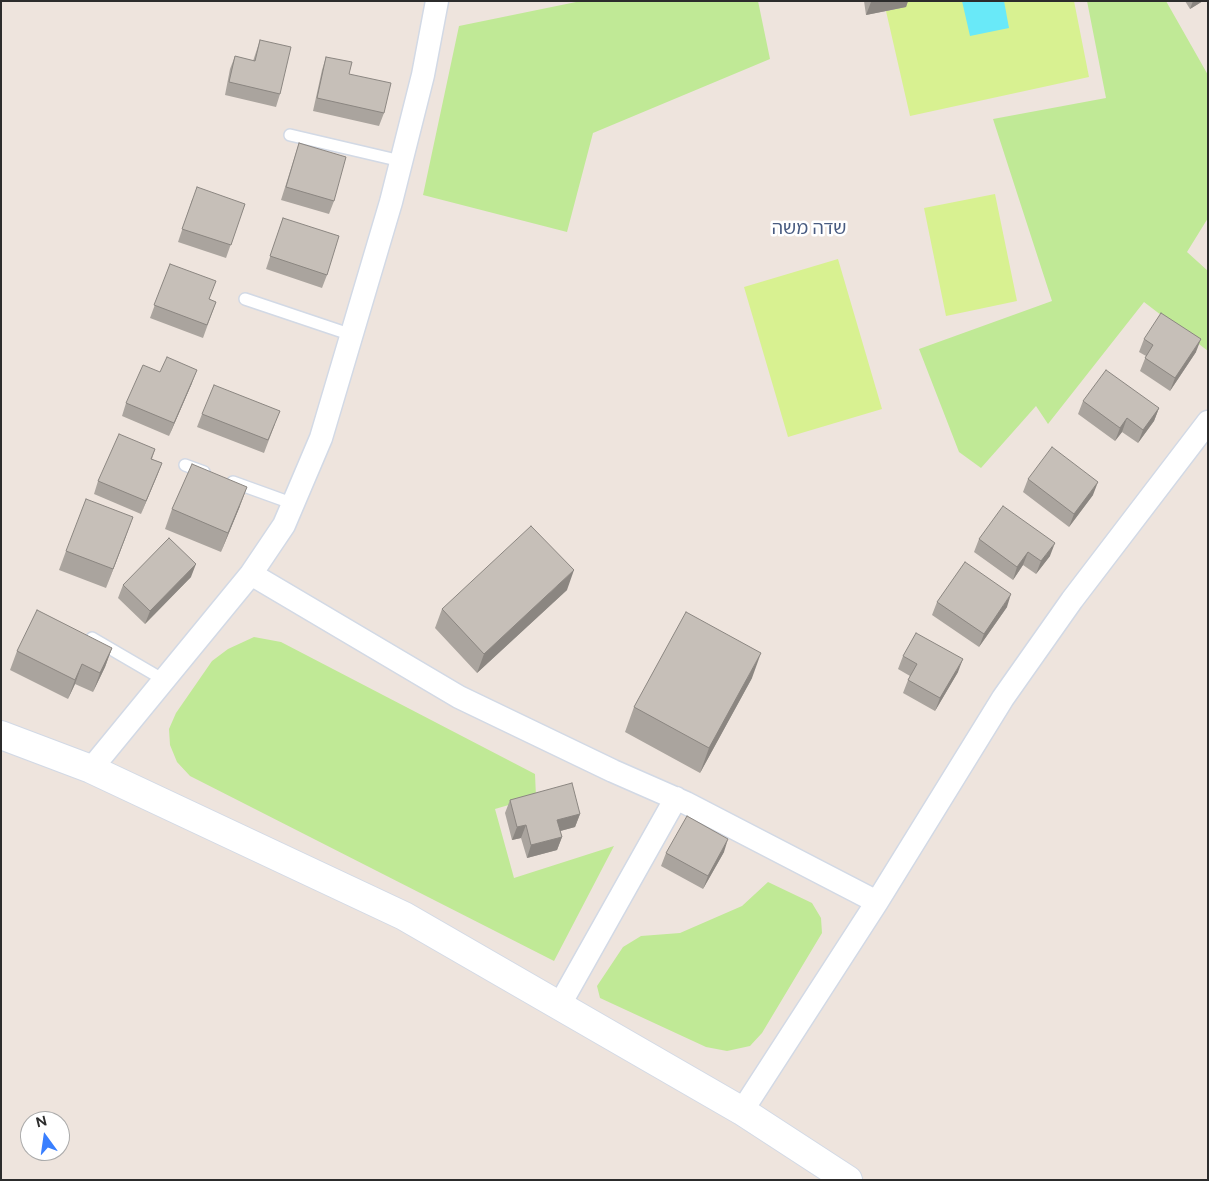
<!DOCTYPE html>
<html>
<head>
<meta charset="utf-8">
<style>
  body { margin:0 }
  #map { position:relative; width:1209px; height:1181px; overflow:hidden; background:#eee4dd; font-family:Figtree,sans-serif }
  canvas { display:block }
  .frame { position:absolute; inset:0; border:2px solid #2c2c2c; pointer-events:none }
  .north { position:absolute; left:20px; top:1111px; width:50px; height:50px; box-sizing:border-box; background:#fff; border:1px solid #ababab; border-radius:50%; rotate:346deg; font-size:14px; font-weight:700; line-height:20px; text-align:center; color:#2c2c2c }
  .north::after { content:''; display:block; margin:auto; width:18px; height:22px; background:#397fff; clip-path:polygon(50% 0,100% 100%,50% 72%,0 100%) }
</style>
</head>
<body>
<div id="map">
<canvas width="1209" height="1181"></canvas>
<div class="frame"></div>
<div class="north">N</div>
</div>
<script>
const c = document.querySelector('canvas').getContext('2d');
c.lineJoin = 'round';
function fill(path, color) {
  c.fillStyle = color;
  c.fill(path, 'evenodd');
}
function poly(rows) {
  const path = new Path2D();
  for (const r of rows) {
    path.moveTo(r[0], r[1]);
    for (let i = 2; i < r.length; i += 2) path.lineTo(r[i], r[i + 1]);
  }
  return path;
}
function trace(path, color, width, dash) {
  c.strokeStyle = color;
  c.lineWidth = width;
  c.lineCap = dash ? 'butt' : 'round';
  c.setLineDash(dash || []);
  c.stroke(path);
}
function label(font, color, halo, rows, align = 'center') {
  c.font = font + ' Figtree,"Noto Sans Hebrew",sans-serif';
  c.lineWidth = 5;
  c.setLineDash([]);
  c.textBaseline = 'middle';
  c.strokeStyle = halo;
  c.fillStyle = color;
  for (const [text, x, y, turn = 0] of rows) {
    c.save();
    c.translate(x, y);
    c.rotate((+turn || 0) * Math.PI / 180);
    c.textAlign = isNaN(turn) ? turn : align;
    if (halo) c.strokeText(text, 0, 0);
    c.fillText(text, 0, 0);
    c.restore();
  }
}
fill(poly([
  [581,1,758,1,770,59,593,133,567,232,423,195,459,26],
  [1087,1,1166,1,1208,75,1208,218,1187,252,1208,271,1208,351,1144,302,1048,424,1036,406,981,468,959,452,919,349,1052,301,993,119,1106,98],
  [254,637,281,642,535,774,536,797,495,809,514,878,614,846,554,961,190,776,177,762,170,745,169,729,176,713,212,661,228,649],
  [768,882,812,903,821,918,822,933,762,1033,750,1046,727,1051,706,1047,600,998,597,986,623,947,641,936,680,933,742,906]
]), '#c0e996');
fill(poly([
  [904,1,1074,1,1089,77,910,116,886,11,905,7],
  [995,194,1017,301,946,316,924,208],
  [838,259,882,409,788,437,744,287]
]), '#d8f191');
fill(poly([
  [962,1,1004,1,1009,28,970,36]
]), '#69e9f8');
const lane = poly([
  [290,135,401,161],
  [245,299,352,335],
  [185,465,204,472],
  [233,482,294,504],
  [92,638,164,680]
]);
const street = poly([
  [251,574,459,697,613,771,686,803,877,902],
  [91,769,251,574,284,525,321,438,391,202,423,75,437,1],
  [559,1006,676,798],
  [742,1111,877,902,1003,698,1072,600,1208,422]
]);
const secondary = poly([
  [1,735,91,769,404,916,742,1111,848,1180]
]);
trace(lane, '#d2d9e5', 14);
trace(street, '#d2d9e5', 25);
trace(secondary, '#d2d9e5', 30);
trace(lane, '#fff', 11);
trace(street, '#fff', 22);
trace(secondary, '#fff', 28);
fill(poly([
  [864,1,908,1,906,7,866,15],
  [1185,1,1203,1,1190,9],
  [260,40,280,94,276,107,225,95,230,69,235,56,253,61],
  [326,57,349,74,384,113,379,126,313,111,322,70],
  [299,143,334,201,329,214,281,200],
  [192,200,245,204,226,258,178,242],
  [283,218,327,275,322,288,266,269],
  [170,264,209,299,216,302,203,338,150,318],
  [1144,339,1196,352,1170,391,1140,371,1146,356,1139,352],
  [160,372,192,383,169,436,122,416,126,403],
  [1083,401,1159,408,1154,421,1138,443,1122,432,1115,441,1078,414],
  [202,414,275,424,264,453,197,427],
  [155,449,152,459,162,463,141,514,94,494,98,481],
  [1028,479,1093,495,1069,527,1023,492],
  [240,506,221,552,165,529,172,509],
  [126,536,106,588,59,570,66,551],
  [979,539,1050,556,1036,574,1023,565,1013,580,974,552],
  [191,577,145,624,118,598,123,585],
  [567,590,477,673,435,628,442,609],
  [937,602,1007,607,979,647,932,615],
  [112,648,105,667,93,692,75,684,68,699,10,670,17,651],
  [903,656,958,672,935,711,903,693,908,680,910,676,898,669],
  [752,678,700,773,625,732,634,707],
  [510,800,580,814,575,827,560,831,562,837,557,850,527,858,521,838,512,840,505,813],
  [724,852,703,889,661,866,666,853]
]), '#aaa49e');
fill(poly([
  [877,1,908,1,906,7,866,15,871,2],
  [1193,1,1203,1,1190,9],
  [1201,339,1196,352,1170,391,1175,378],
  [197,370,192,383,169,436,174,423],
  [1159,408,1154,421,1138,443,1143,430],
  [1127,418,1122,432,1115,441,1120,428],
  [162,463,157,476,141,514,146,501],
  [1098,482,1093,495,1069,527,1074,514],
  [247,487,240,506,221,552,228,533],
  [133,517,126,536,106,588,113,569],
  [1055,543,1050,556,1036,574,1041,561],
  [1028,552,1023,565,1013,580,1017,567],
  [196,564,191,577,145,624,150,611],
  [574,570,567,590,477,673,484,654],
  [1011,594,1007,607,979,647,984,634],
  [112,648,105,667,93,692,100,673],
  [761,653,752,678,700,773,709,748],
  [963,659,958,672,935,711,940,698],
  [82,664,75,684,68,699,75,680],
  [580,814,575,827,553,833,557,820],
  [526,825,521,838,512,840,517,827],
  [562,837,557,850,527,858,531,845],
  [728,839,724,852,703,889,708,876]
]), '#8b8681');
const building = poly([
  [260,40,291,47,280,94,229,82,235,56,255,61,260,40],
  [326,57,352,62,349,74,391,83,384,113,317,98,326,57],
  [299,143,346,157,334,201,286,187,299,143],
  [197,187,245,204,231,245,182,229,197,187],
  [283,218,339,236,327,275,270,256,283,218],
  [170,264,216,281,209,299,216,302,207,325,154,305,170,264],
  [1161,313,1201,339,1175,378,1145,358,1153,345,1144,339,1161,313],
  [167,357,197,370,174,423,126,403,143,365,160,372,167,357],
  [1106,370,1159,408,1143,430,1127,418,1120,428,1083,401,1106,370],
  [214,385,280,411,268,440,202,414,214,385],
  [119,434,155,449,151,459,162,463,146,501,98,481,119,434],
  [1052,447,1098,482,1074,514,1028,479,1052,447],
  [192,464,247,487,228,533,172,509,192,464],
  [86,499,133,517,113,569,66,551,86,499],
  [1003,506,1055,543,1041,561,1028,552,1017,567,979,539,1003,506],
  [531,526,574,570,484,654,442,609,531,526],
  [169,538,196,564,150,611,123,585,169,538],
  [965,562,1011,594,984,634,937,602,965,562],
  [37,610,112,648,100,673,82,664,75,680,17,651,37,610],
  [686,612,761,653,709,748,634,707,686,612],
  [916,633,963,659,940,698,908,680,917,664,903,656,916,633],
  [572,783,580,814,557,820,562,837,531,845,526,825,517,827,510,800,572,783],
  [687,816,728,839,708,876,666,853,687,816]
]);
fill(building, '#c6bfb8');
trace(building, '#8b8681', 1);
label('18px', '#485b80', '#fff', [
  ["שדה משה",809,229]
]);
</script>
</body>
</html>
